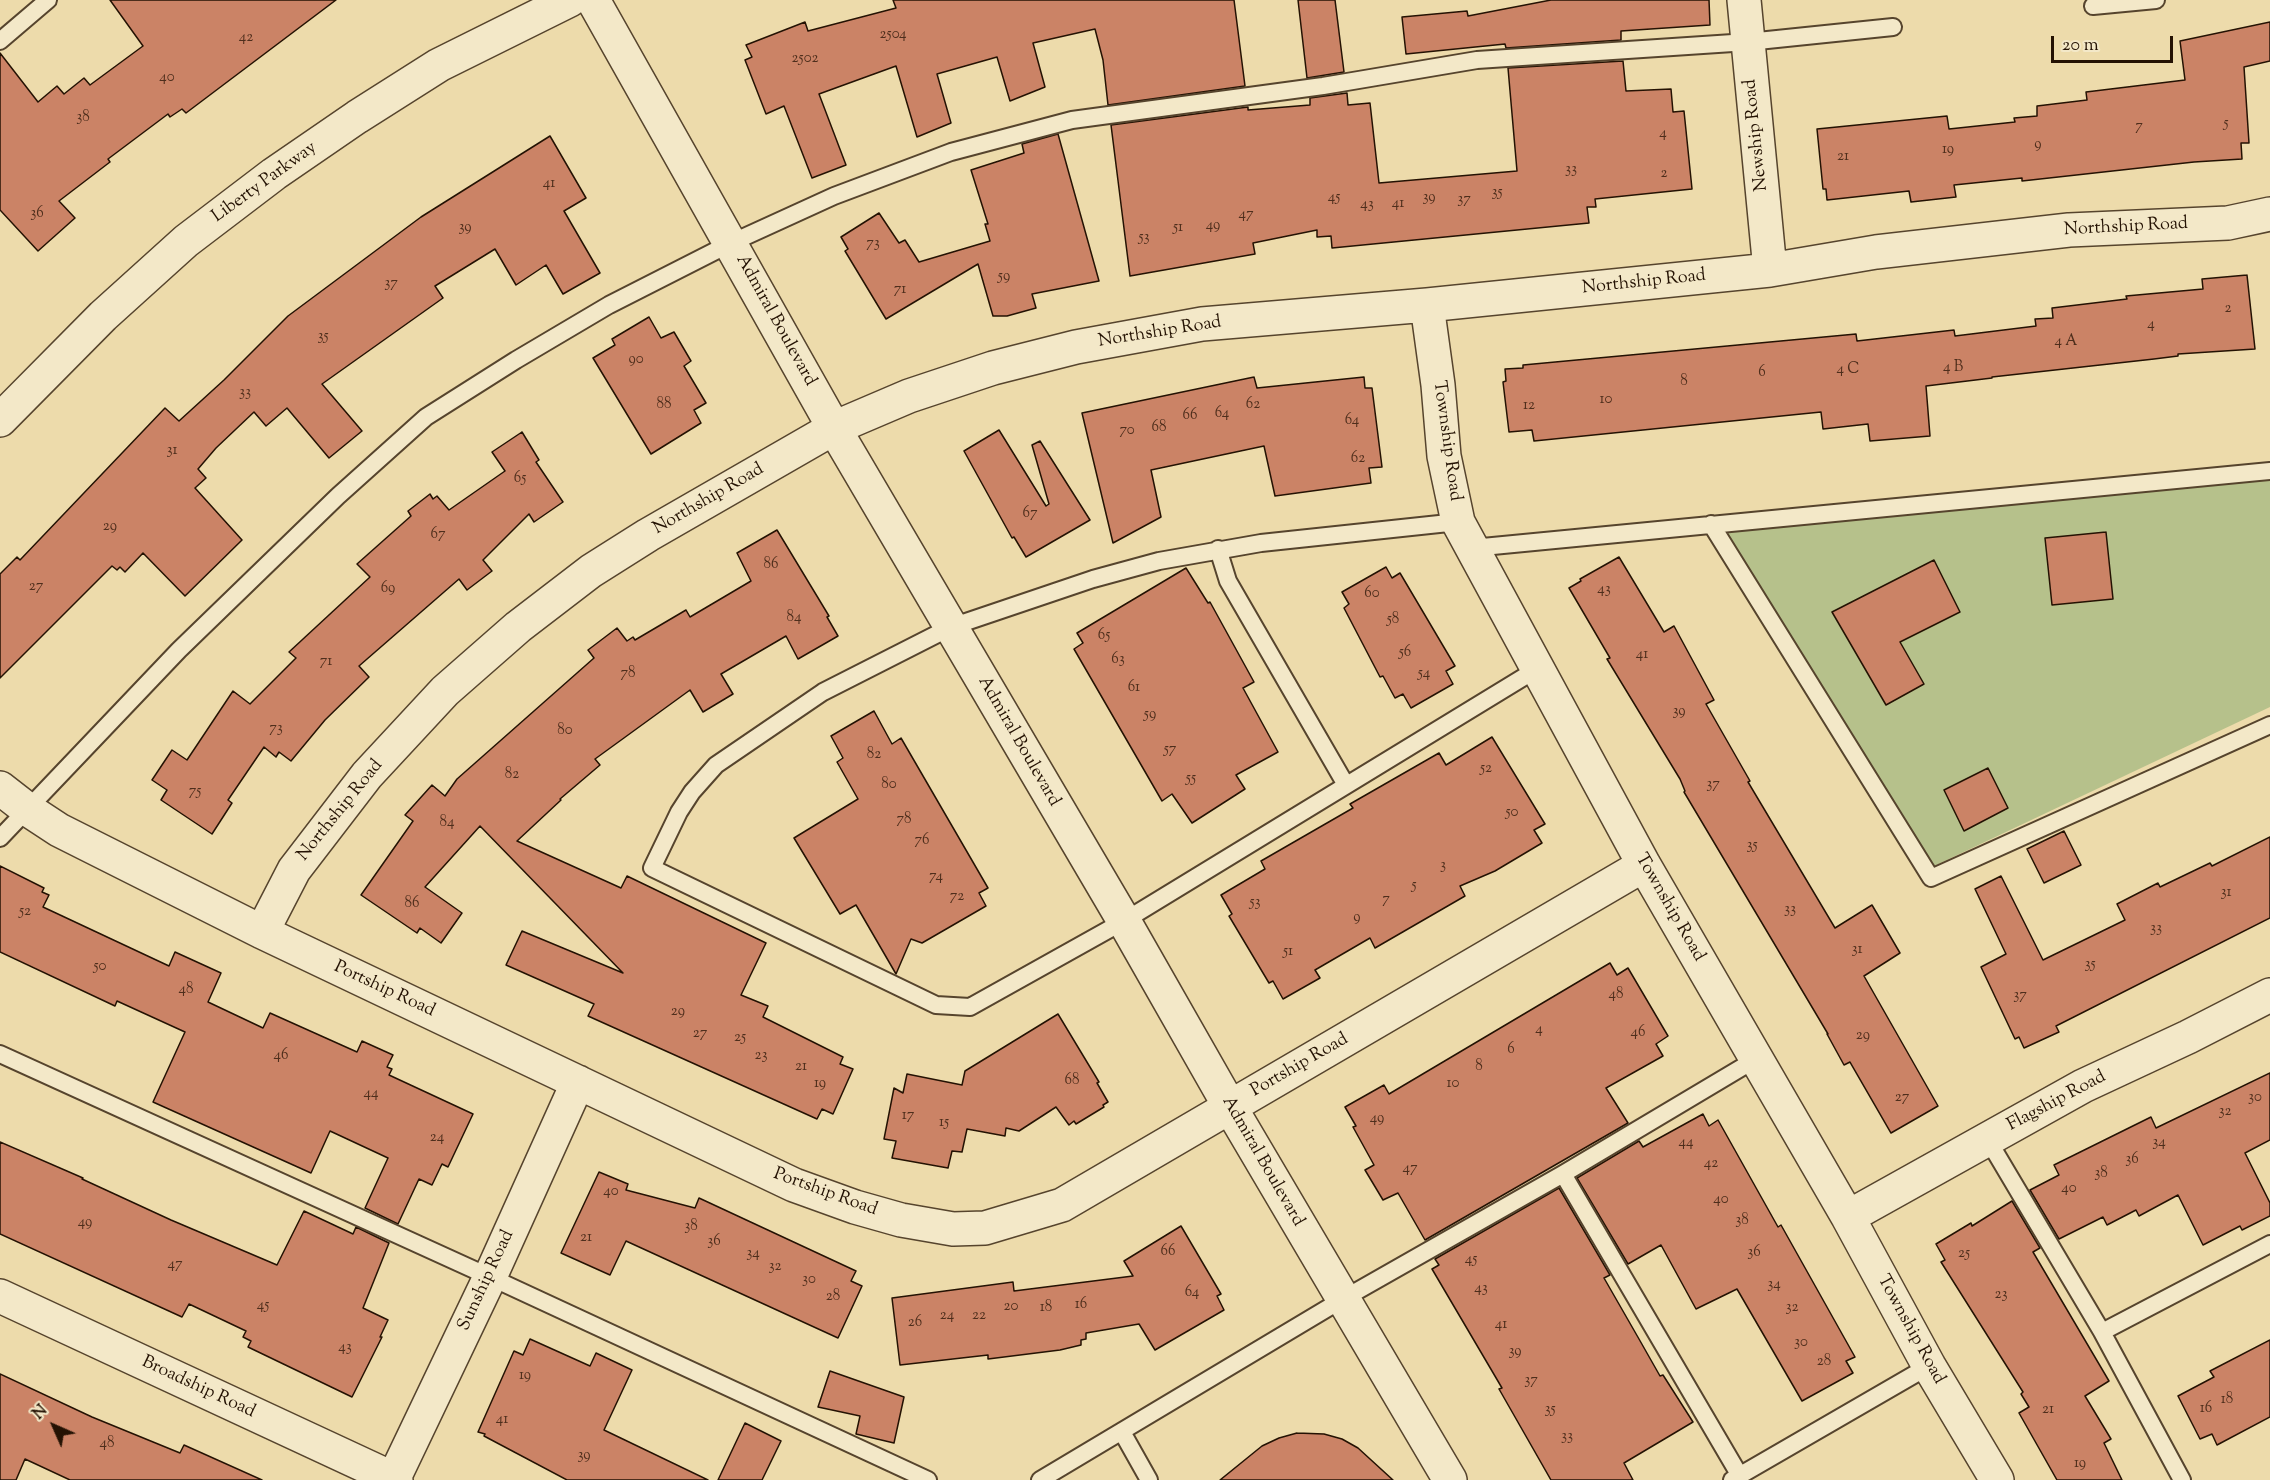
<!DOCTYPE html>
<html>
<head>
<meta charset="utf-8">
<style>
  body { margin:0 }
  #map { position:relative; width:2270px; height:1480px; overflow:hidden; background:#eddbab; font-family:"Sorts Mill Goudy",serif }
  canvas { display:block }
  .north { position:absolute; left:24px; top:1396px; width:60px; height:60px; -webkit-text-stroke:4px #f3e8c8; paint-order:stroke; rotate:315deg; font-size:16px; font-weight:700; line-height:24px; text-align:center; color:#241203 }
  .north::after { content:''; display:block; margin:auto; width:21px; height:27px; background:#241203; clip-path:polygon(50% 0,100% 100%,50% 72%,0 100%) }
  .scale { position:absolute; left:2051px; top:36px; width:122px; height:27px; box-sizing:border-box; border:3px solid #241203; border-top:0; padding-left:8px; font-size:18px; line-height:21px; white-space:nowrap; color:#241203; -webkit-text-stroke:4px #f3e8c8; paint-order:stroke }
</style>
</head>
<body>
<div id="map">
<canvas width="2270" height="1480"></canvas>
<div class="north">N</div>
<div class="scale">20 m</div>
</div>
<script>
const c = document.querySelector('canvas').getContext('2d');
c.lineJoin = 'round';
function fill(path, color) {
  c.fillStyle = color;
  c.fill(path, 'evenodd');
}
function poly(rows) {
  const path = new Path2D();
  for (const r of rows) {
    path.moveTo(r[0], r[1]);
    for (let i = 2; i < r.length; i += 2) path.lineTo(r[i], r[i + 1]);
  }
  return path;
}
function trace(path, color, width, dash) {
  c.strokeStyle = color;
  c.lineWidth = width;
  c.lineCap = dash ? 'butt' : 'round';
  c.setLineDash(dash || []);
  c.stroke(path);
}
function label(font, color, halo, rows, align = 'center') {
  c.font = font + ' "Sorts Mill Goudy",serif';
  c.lineWidth = 4.5;
  c.setLineDash([]);
  c.textBaseline = 'middle';
  c.strokeStyle = halo;
  c.fillStyle = color;
  for (const [text, x, y, turn = 0] of rows) {
    c.save();
    c.translate(x, y);
    c.rotate((+turn || 0) * Math.PI / 180);
    c.textAlign = isNaN(turn) ? turn : align;
    if (halo) c.strokeText(text, 0, 0);
    c.fillText(text, 0, 0);
    c.restore();
  }
}
fill(poly([
  [2270,476,2270,707,1932,867,1723,530]
]), '#b6c18b');
const building = poly([
  [110,0,336,0,186,113,182,109,170,117,168,114,108,159,110,162,59,201,75,218,38,251,0,210,0,53,38,102,57,86,64,94,84,78,90,85,143,46,110,0],
  [893,0,1234,0,1245,86,1108,105,1103,60,1095,29,1033,43,1045,87,1010,101,997,57,937,74,951,123,917,137,896,66,819,94,846,165,812,178,784,106,766,114,745,60,752,57,746,45,805,22,808,31,896,8,893,0],
  [1298,0,1335,0,1344,72,1307,78,1298,0],
  [1551,0,1709,0,1710,25,1621,31,1621,40,1506,48,1505,44,1406,54,1402,17,1467,11,1468,16,1551,0],
  [2270,22,2270,61,2244,67,2249,143,2241,143,2242,159,2194,162,2022,181,2022,178,1954,185,1956,197,1911,202,1909,191,1827,200,1826,189,1823,189,1817,129,1947,116,1949,129,2015,122,2014,118,2037,116,2037,106,2087,100,2086,92,2185,80,2180,41,2270,22],
  [1623,61,1626,91,1671,89,1673,112,1684,111,1692,189,1595,199,1596,207,1587,207,1589,223,1332,248,1331,236,1317,237,1317,230,1253,243,1255,254,1130,276,1111,125,1248,107,1248,110,1310,105,1310,98,1347,93,1348,105,1370,103,1379,183,1517,171,1508,68,1623,61],
  [1058,134,1099,281,1032,294,1036,308,1007,316,993,316,978,264,886,319,845,251,848,249,841,237,879,213,899,243,905,240,919,262,990,241,985,224,988,224,971,170,1024,153,1022,144,1058,134],
  [550,136,586,198,564,211,600,273,563,294,546,265,516,285,495,249,435,286,443,298,322,384,362,431,329,458,287,408,266,426,254,412,216,448,198,469,206,478,195,488,242,540,185,596,143,553,125,572,120,567,117,570,112,566,0,678,0,574,17,557,20,560,165,408,179,421,224,380,288,316,421,217,550,136],
  [2247,275,2255,349,2178,354,2178,356,2154,359,1992,377,1992,378,1926,386,1930,436,1870,441,1868,424,1823,429,1821,412,1534,441,1532,430,1509,432,1503,382,1506,381,1505,369,1523,368,1523,365,1856,334,1857,341,1954,330,1955,336,2036,326,2035,319,2053,318,2052,308,2127,299,2126,296,2203,289,2202,279,2247,275],
  [649,317,661,338,674,332,691,361,684,366,706,403,694,410,701,423,651,454,593,358,615,345,612,339,649,317],
  [1254,377,1257,388,1364,377,1365,388,1372,388,1382,467,1369,468,1371,483,1275,496,1264,446,1151,470,1161,517,1113,543,1082,413,1254,377],
  [999,430,1046,506,1049,504,1032,445,1040,441,1090,520,1026,557,1014,537,1012,538,964,451,999,430],
  [522,432,539,460,536,462,563,502,534,522,529,514,483,560,492,571,467,590,459,579,359,666,369,677,325,720,291,761,279,752,276,757,264,747,228,800,232,803,212,834,161,800,167,790,152,780,172,750,187,760,233,691,250,704,296,658,289,652,370,577,357,564,411,516,408,511,430,494,433,499,437,496,449,510,505,471,492,452,522,432],
  [777,530,829,616,827,617,838,636,798,659,786,636,721,674,733,694,703,712,690,690,595,759,600,765,560,799,561,800,517,841,621,888,627,876,766,943,741,995,768,1006,763,1017,843,1057,840,1064,853,1069,833,1114,822,1109,817,1119,588,1016,594,1004,506,965,522,931,623,973,480,826,425,887,462,913,441,943,420,928,417,933,361,895,413,821,405,815,432,785,445,796,457,779,594,658,588,650,617,628,627,641,633,637,635,640,686,610,690,617,751,581,737,553,777,530],
  [2106,532,2113,599,2052,605,2045,538,2106,532],
  [1619,557,1664,632,1674,626,1714,700,1706,704,1750,781,1748,782,1835,928,1872,905,1900,953,1864,976,1938,1106,1891,1133,1850,1062,1844,1065,1827,1034,1828,1034,1684,792,1685,791,1680,779,1607,659,1610,658,1569,588,1581,581,1580,579,1619,557],
  [1934,560,1960,612,1900,642,1924,684,1886,705,1832,612,1934,560],
  [1386,567,1392,578,1400,573,1455,666,1446,671,1453,684,1411,708,1403,694,1395,698,1383,676,1380,677,1344,608,1349,604,1342,592,1386,567],
  [1186,568,1208,603,1210,602,1254,682,1243,688,1278,752,1236,775,1245,789,1192,823,1172,794,1162,801,1074,649,1083,643,1077,633,1186,568],
  [874,711,892,744,901,738,988,888,979,893,986,906,922,943,911,939,896,974,856,905,840,914,794,838,858,799,837,762,843,758,831,736,874,711],
  [1492,737,1545,824,1534,830,1542,843,1495,871,1460,886,1465,896,1375,948,1370,938,1315,970,1320,978,1283,999,1273,981,1269,983,1229,916,1232,914,1221,895,1265,869,1261,861,1353,808,1350,804,1439,753,1446,765,1492,737],
  [1988,768,2008,808,1964,831,1944,790,1988,768],
  [2064,831,2081,865,2044,883,2027,849,2064,831],
  [2270,837,2270,918,2056,1026,2059,1032,2024,1048,2019,1037,2015,1039,1981,967,2006,954,1975,889,2001,876,2043,960,2125,920,2117,904,2158,883,2160,887,2210,863,2212,866,2270,837],
  [0,866,44,888,42,892,49,895,43,907,169,966,175,952,221,973,208,1002,263,1028,270,1013,357,1052,362,1041,393,1055,387,1067,392,1069,389,1075,473,1114,448,1167,442,1164,432,1185,419,1179,398,1224,365,1208,388,1158,330,1131,311,1173,153,1102,185,1032,117,1001,115,1006,0,952,0,866],
  [1610,963,1617,975,1628,968,1668,1036,1656,1044,1663,1056,1606,1088,1628,1123,1425,1240,1398,1193,1383,1200,1365,1170,1374,1165,1353,1127,1356,1126,1345,1107,1384,1085,1389,1094,1610,963],
  [1058,1014,1099,1082,1097,1083,1108,1102,1103,1105,1104,1107,1076,1124,1074,1121,1069,1125,1056,1107,1019,1131,1006,1128,1005,1136,967,1129,962,1152,952,1151,948,1168,892,1158,896,1141,884,1139,894,1088,903,1093,907,1074,962,1085,965,1071,1058,1014],
  [2270,1073,2270,1140,2245,1153,2270,1203,2270,1216,2242,1230,2240,1226,2203,1245,2178,1195,2139,1216,2136,1210,2107,1225,2103,1217,2059,1239,2030,1190,2059,1175,2054,1165,2151,1117,2156,1128,2270,1073],
  [1703,1114,1709,1126,1718,1120,1778,1227,1781,1225,1855,1357,1846,1361,1853,1373,1802,1401,1737,1289,1696,1309,1661,1245,1628,1264,1577,1178,1639,1141,1643,1147,1703,1114],
  [0,1142,83,1178,82,1179,171,1220,277,1265,304,1211,353,1234,356,1227,389,1243,363,1308,388,1320,380,1337,382,1337,352,1397,248,1347,251,1341,243,1337,246,1331,189,1304,182,1317,0,1234,0,1142],
  [599,1172,628,1184,626,1190,695,1208,699,1198,856,1271,851,1281,862,1286,838,1338,626,1241,610,1275,561,1253,599,1172],
  [1559,1188,1610,1275,1604,1278,1639,1339,1660,1376,1663,1375,1693,1422,1624,1463,1633,1480,1551,1480,1499,1389,1502,1388,1432,1269,1439,1265,1435,1259,1559,1188],
  [2012,1201,2040,1248,2033,1252,2109,1381,2085,1396,2111,1439,2104,1443,2122,1480,2057,1480,2019,1413,2029,1407,2021,1394,2023,1392,1941,1262,1945,1260,1936,1244,1971,1223,1972,1226,2012,1201],
  [1181,1226,1221,1294,1217,1296,1224,1310,1155,1350,1139,1324,1086,1333,1086,1339,1081,1340,1081,1345,1060,1350,988,1359,988,1355,900,1365,892,1298,1013,1282,1014,1291,1133,1276,1124,1261,1181,1226],
  [530,1339,590,1366,596,1353,632,1370,604,1430,708,1480,567,1480,484,1436,485,1434,478,1432,514,1351,523,1355,530,1339],
  [2270,1340,2270,1417,2217,1445,2212,1434,2200,1439,2178,1396,2214,1377,2210,1371,2270,1340],
  [830,1371,904,1397,894,1443,856,1434,860,1416,818,1407,830,1371],
  [0,1374,92,1417,180,1453,184,1445,262,1480,70,1480,25,1459,16,1480,0,1480,0,1374],
  [745,1423,781,1441,762,1480,718,1480,745,1423],
  [1297,1433,1324,1434,1342,1439,1358,1448,1393,1480,1220,1480,1262,1446,1279,1438,1297,1433]
]);
fill(building, '#cb8366');
trace(building, '#241203', 1.5);
const service = poly([
  [2093,6,2156,0],
  [0,41,48,0],
  [1458,522,1261,543,1159,561,1093,579,951,627,823,692,716,765,692,792,679,812,652,868,936,1005,970,1007,1124,921,1537,669],
  [1711,524,1931,878,2270,725],
  [1472,548,2270,471],
  [1218,549,1228,581,1346,785],
  [0,838,179,650,338,496,426,417,516,360,609,305,731,243,834,196,951,152,1072,120,1323,86,1477,60,1748,42,1893,27],
  [0,1054,490,1277,928,1480],
  [1988,1140,2102,1332,2182,1480],
  [1563,1174,1740,1476],
  [2102,1332,2270,1244],
  [1122,1432,1149,1480],
  [1040,1480,1343,1299,1563,1174,1756,1059],
  [1732,1480,1929,1366]
]);
const minor = poly([
  [593,0,834,428,1124,921,1230,1107,1450,1480],
  [1744,0,1770,270],
  [1427,305,1438,385,1444,456,1458,522,1644,865,1848,1217,1929,1366,1997,1480],
  [0,788,27,809,59,830,262,932,794,1185,855,1207,901,1220,953,1229,985,1228,1062,1205,1644,865],
  [262,932,294,870,367,775,445,691,518,627,591,571,648,535,834,428,909,396,993,368,1076,347,1202,324,1427,305,1770,270,1876,252,2069,230,2228,223,2270,214],
  [1848,1217,2083,1086,2188,1037,2270,995],
  [0,1296,396,1480],
  [393,1480,490,1277,578,1082]
]);
const tertiary = poly([
  [0,420,103,316,186,241,274,174,357,117,439,65,570,0]
]);
trace(service, '#56442d', 20);
trace(minor, '#56442d', 36);
trace(tertiary, '#56442d', 36);
trace(service, '#f3e8c8', 16);
trace(minor, '#f3e8c8', 33);
trace(tertiary, '#f3e8c8', 33);
label('15px', '#4e2e1c', null, [
  ["2504",893,35],
  ["42",246,38],
  ["2502",805,59],
  ["40",167,78],
  ["38",83,118],
  ["5",2226,124],
  ["7",2139,127],
  ["4",1663,134],
  ["9",2038,145],
  ["19",1948,150],
  ["21",1843,157],
  ["33",1571,170],
  ["2",1664,174],
  ["41",549,184],
  ["35",1497,193],
  ["45",1334,198],
  ["39",1429,198],
  ["37",1464,200],
  ["41",1398,204],
  ["43",1367,205],
  ["36",37,214],
  ["47",1246,215],
  ["49",1213,226],
  ["39",465,228],
  ["51",1178,228],
  ["53",1144,238],
  ["73",873,244],
  ["59",1004,277],
  ["37",391,284],
  ["71",900,290],
  ["2",2228,309],
  ["4",2151,325],
  ["35",323,337],
  ["4 A",2066,342],
  ["90",636,360],
  ["4 B",1953,368],
  ["4 C",1848,370],
  ["6",1762,373],
  ["8",1684,382],
  ["33",245,393],
  ["10",1606,400],
  ["88",664,405],
  ["62",1253,405],
  ["12",1529,406],
  ["64",1222,414],
  ["66",1190,416],
  ["64",1352,421],
  ["68",1159,428],
  ["70",1127,431],
  ["31",172,451],
  ["62",1358,459],
  ["65",520,479],
  ["67",1030,514],
  ["29",110,527],
  ["67",438,535],
  ["86",771,565],
  ["27",36,587],
  ["69",388,589],
  ["43",1604,590],
  ["60",1372,594],
  ["84",794,618],
  ["58",1393,620],
  ["65",1104,636],
  ["56",1405,653],
  ["41",1642,655],
  ["63",1118,660],
  ["71",326,662],
  ["78",628,674],
  ["54",1424,674],
  ["61",1134,688],
  ["39",1679,712],
  ["59",1150,715],
  ["73",276,729],
  ["80",565,731],
  ["57",1170,750],
  ["82",874,755],
  ["52",1486,769],
  ["82",512,775],
  ["55",1191,779],
  ["80",889,785],
  ["37",1713,785],
  ["75",195,792],
  ["50",1512,813],
  ["78",904,820],
  ["84",447,823],
  ["76",922,841],
  ["35",1752,846],
  ["3",1443,866],
  ["74",936,877],
  ["5",1414,886],
  ["31",2226,893],
  ["72",957,897],
  ["7",1386,900],
  ["53",1255,903],
  ["86",412,904],
  ["33",1790,910],
  ["52",25,912],
  ["9",1357,918],
  ["33",2156,929],
  ["31",1857,950],
  ["51",1288,952],
  ["35",2090,965],
  ["50",100,967],
  ["48",186,990],
  ["48",1616,995],
  ["37",2020,996],
  ["29",678,1012],
  ["4",1539,1030],
  ["46",1638,1033],
  ["27",700,1034],
  ["29",1863,1036],
  ["25",740,1038],
  ["6",1511,1050],
  ["46",281,1056],
  ["23",761,1056],
  ["21",801,1067],
  ["8",1479,1067],
  ["68",1072,1081],
  ["19",820,1084],
  ["10",1453,1084],
  ["44",371,1094],
  ["27",1902,1098],
  ["30",2255,1098],
  ["32",2225,1112],
  ["17",908,1116],
  ["49",1377,1119],
  ["15",944,1123],
  ["24",437,1138],
  ["44",1686,1143],
  ["34",2159,1143],
  ["36",2132,1160],
  ["42",1711,1164],
  ["47",1410,1169],
  ["38",2101,1174],
  ["40",2069,1189],
  ["40",611,1192],
  ["40",1721,1200],
  ["38",1742,1221],
  ["49",85,1223],
  ["38",691,1227],
  ["21",586,1238],
  ["36",714,1242],
  ["66",1168,1252],
  ["36",1754,1253],
  ["34",753,1254],
  ["25",1964,1254],
  ["45",1471,1260],
  ["47",175,1265],
  ["32",775,1267],
  ["30",809,1280],
  ["34",1774,1285],
  ["43",1481,1289],
  ["64",1192,1293],
  ["23",2001,1295],
  ["28",833,1297],
  ["16",1081,1305],
  ["45",263,1306],
  ["20",1011,1307],
  ["18",1046,1308],
  ["32",1792,1308],
  ["24",947,1316],
  ["22",979,1316],
  ["26",915,1323],
  ["41",1501,1325],
  ["30",1801,1343],
  ["43",345,1348],
  ["39",1515,1352],
  ["28",1824,1362],
  ["19",525,1376],
  ["37",1531,1381],
  ["18",2227,1400],
  ["16",2206,1409],
  ["35",1550,1410],
  ["21",2048,1410],
  ["41",502,1420],
  ["33",1567,1437],
  ["48",107,1444],
  ["39",584,1456],
  ["19",2080,1464]
]);
label('18px', '#241203', '#f3e8c8', [
  ["Newship Road",1757,135,-96],
  ["Liberty Parkway",265,183,-36],
  ["Northship Road",2126,228,-3],
  ["Northship Road",1644,283,-6],
  ["Admiral Boulevard",775,321,61],
  ["Northship Road",1160,333,-9],
  ["Township Road",1446,441,82],
  ["Northship Road",709,500,-30],
  ["Admiral Boulevard",1018,742,60],
  ["Northship Road",341,811,-51],
  ["Township Road",1669,908,60],
  ["Portship Road",384,990,25],
  ["Portship Road",1300,1066,-30],
  ["Flagship Road",2057,1102,-28],
  ["Admiral Boulevard",1262,1162,60],
  ["Portship Road",825,1193,20],
  ["Sunship Road",487,1281,-65],
  ["Township Road",1910,1330,61],
  ["Broadship Road",198,1388,25]
]);
</script>
</body>
</html>
